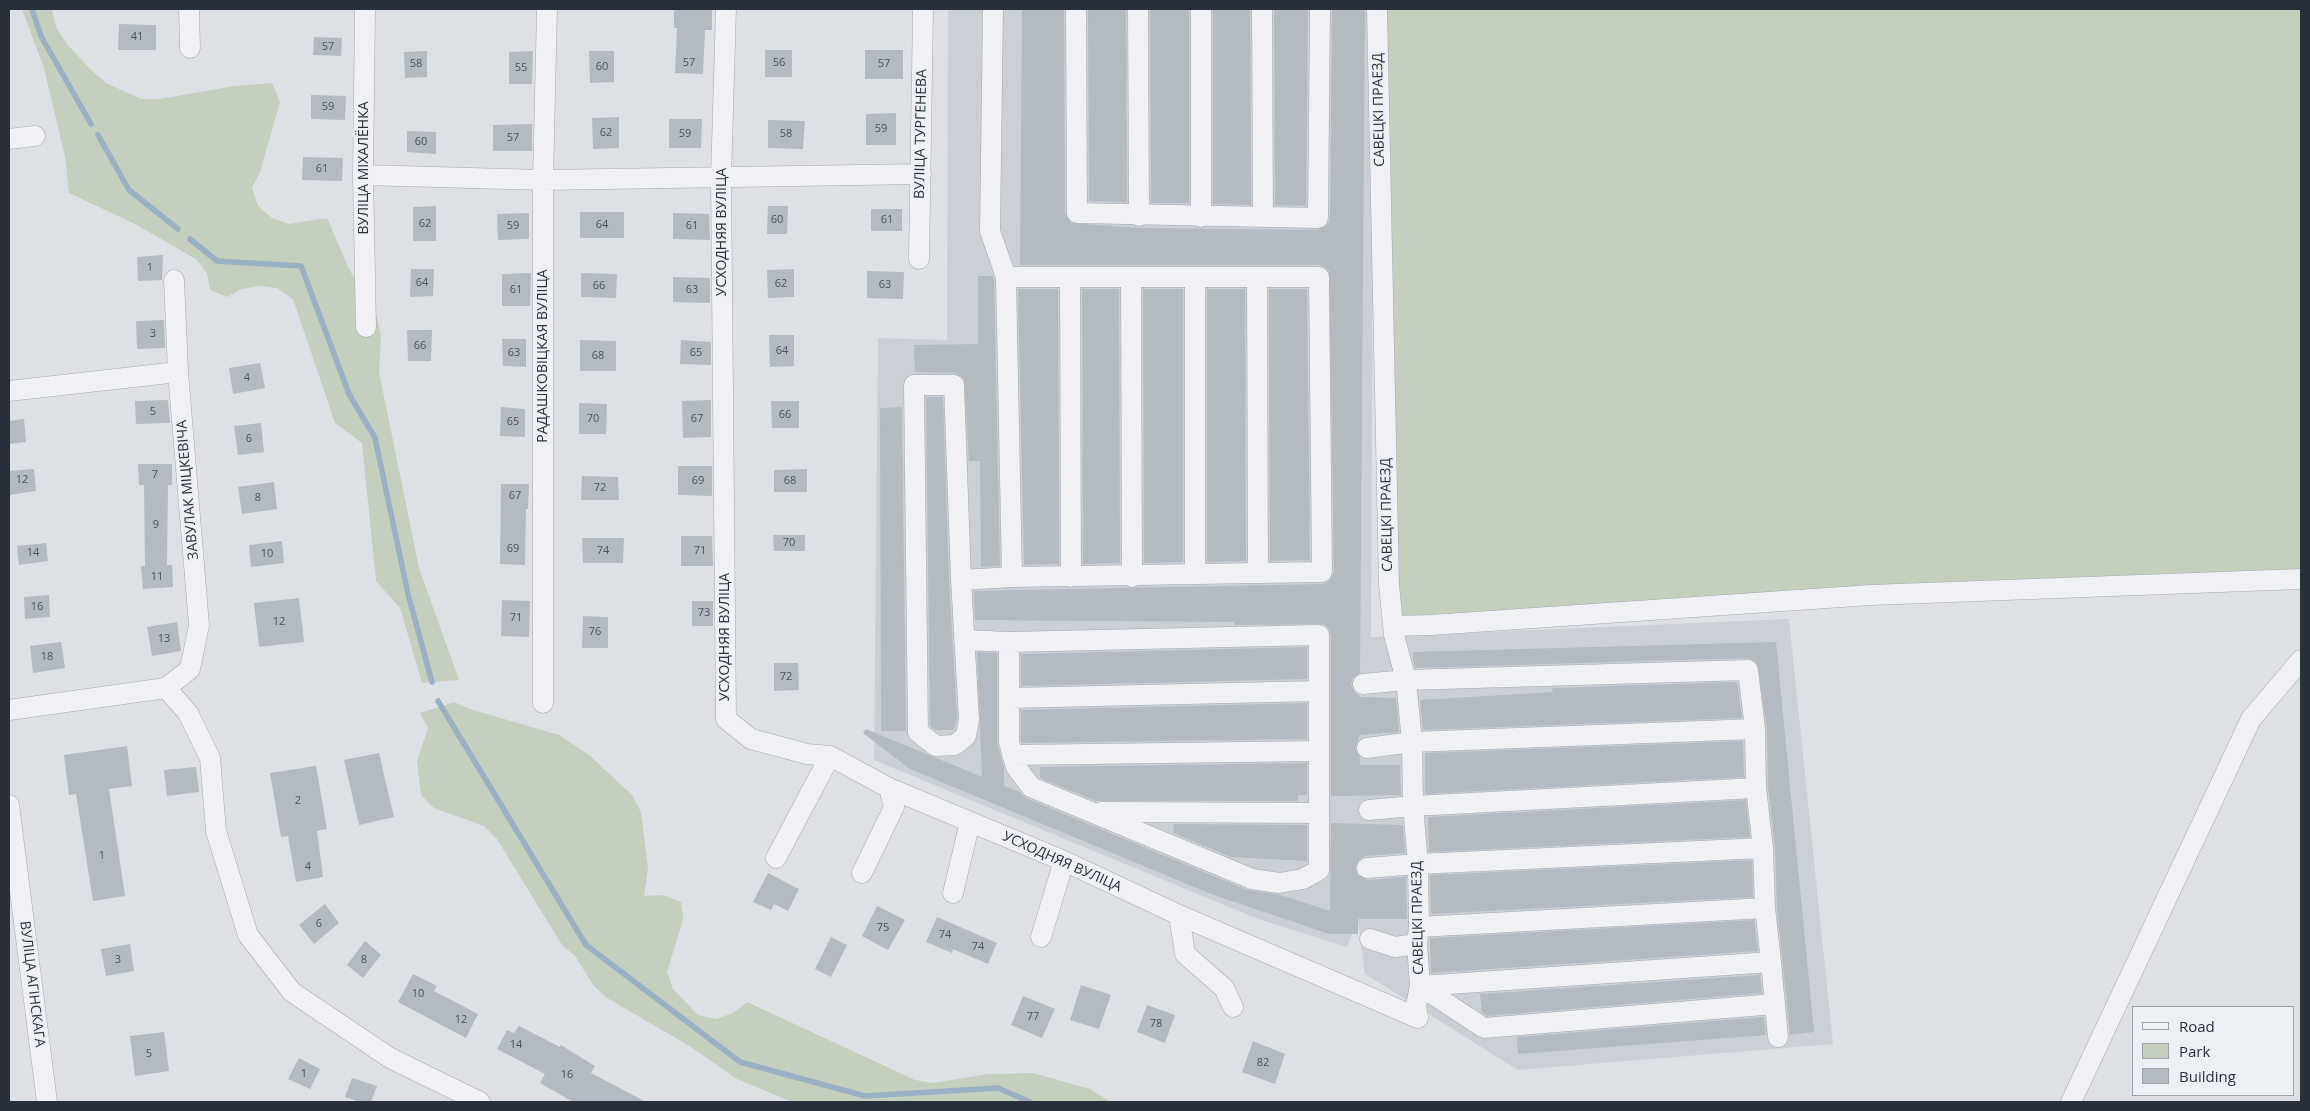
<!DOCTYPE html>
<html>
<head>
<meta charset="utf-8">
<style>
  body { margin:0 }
  #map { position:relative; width:2310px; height:1111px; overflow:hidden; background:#dde1e6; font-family:"Open Sans",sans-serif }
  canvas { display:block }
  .frame { position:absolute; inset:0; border:10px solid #27303b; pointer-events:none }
  .legend { position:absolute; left:2132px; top:1006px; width:162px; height:90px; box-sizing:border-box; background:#ecf0f4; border:1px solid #9da3aa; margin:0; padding:6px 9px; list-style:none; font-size:15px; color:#27303b }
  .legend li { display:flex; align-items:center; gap:10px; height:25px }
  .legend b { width:25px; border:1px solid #9da3aa }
</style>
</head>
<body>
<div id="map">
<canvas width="2310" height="1111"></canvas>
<div class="frame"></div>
<ul class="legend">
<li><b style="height:6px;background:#eff1f4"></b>Road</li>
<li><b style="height:14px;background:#c4cfbe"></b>Park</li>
<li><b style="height:14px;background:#b4bac2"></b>Building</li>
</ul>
</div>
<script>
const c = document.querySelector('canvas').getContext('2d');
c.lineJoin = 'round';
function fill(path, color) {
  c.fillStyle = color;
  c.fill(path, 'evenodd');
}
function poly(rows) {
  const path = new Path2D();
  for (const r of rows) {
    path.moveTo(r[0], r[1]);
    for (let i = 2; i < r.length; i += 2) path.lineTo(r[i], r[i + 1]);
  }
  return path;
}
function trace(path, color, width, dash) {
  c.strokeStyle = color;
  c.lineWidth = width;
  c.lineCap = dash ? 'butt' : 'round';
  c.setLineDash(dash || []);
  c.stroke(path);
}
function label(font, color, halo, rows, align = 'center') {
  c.font = font + ' "Open Sans",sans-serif';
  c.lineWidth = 4;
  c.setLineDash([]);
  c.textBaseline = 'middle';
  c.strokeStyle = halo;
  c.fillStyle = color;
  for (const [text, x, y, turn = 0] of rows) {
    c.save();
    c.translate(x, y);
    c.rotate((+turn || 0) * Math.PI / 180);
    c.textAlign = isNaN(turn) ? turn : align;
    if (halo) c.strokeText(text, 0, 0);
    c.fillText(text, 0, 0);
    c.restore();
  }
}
fill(poly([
  [948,9,1374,9,1371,637,1789,619,1833,1044,1518,1070,1365,974,1358,920,1347,947,1258,919,874,760,878,338,947,340]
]), '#cbd0d7');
fill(poly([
  [22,9,52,9,56,27,66,43,92,71,106,83,141,99,160,99,234,86,272,83,280,102,260,172,252,188,258,206,272,218,289,224,327,218,349,269,377,317,381,336,379,372,419,568,459,680,422,683,400,608,376,581,362,443,335,423,293,299,277,288,260,286,242,289,227,297,210,290,207,273,196,259,135,224,69,193,65,157,44,68],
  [1386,9,2301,9,2301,575,1399,618],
  [454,702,470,709,559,735,589,755,632,795,641,812,648,868,644,896,663,895,681,902,683,920,667,972,673,989,698,1015,716,1019,733,1013,747,1002,915,1080,933,1083,989,1074,1033,1073,1090,1089,1111,1102,792,1102,737,1079,691,1047,607,998,594,986,575,956,562,945,497,839,484,826,434,808,421,795,417,761,428,728,420,713]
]), '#c4cfbe');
trace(poly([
  [32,9,41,36,91,124],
  [98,135,129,190,178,229],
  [190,239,217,261,301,266,349,394,375,438,408,594,432,682],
  [438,701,586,945,740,1062,865,1096,998,1088,1030,1102]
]), '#9ab0c4', 5.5);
fill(poly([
  [674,9,712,9,712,30,705,30,703,74,675,73,677,28,674,28],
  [1022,9,1064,9,1065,213,1071,223,1139,228,1318,230,1328,224,1330,218,1332,9,1365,9,1360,673,1352,679,1351,685,1354,691,1360,697,1396,698,1399,732,1360,735,1355,749,1360,757,1360,765,1400,765,1401,795,1331,796,1331,635,1329,629,1324,624,1234,625,1234,622,975,620,974,591,1322,584,1328,582,1334,572,1329,271,1325,267,1319,265,1020,265],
  [1088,9,1126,9,1127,202,1089,201],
  [1150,9,1189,9,1189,203,1151,203],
  [1213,9,1250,9,1251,205,1213,204],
  [1274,9,1308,9,1306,206,1275,205],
  [119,24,156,25,156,50,118,50],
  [314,37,342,38,341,56,313,55],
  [765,50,792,50,792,77,765,77],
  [865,50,903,50,903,79,865,79],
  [427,51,427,77,405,78,404,52],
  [533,51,532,84,509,84,509,52],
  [589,51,614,51,614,82,590,83],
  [311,95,346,96,345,120,311,119],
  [896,113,896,145,866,145,866,114],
  [619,117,619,148,593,149,592,118],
  [669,119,702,119,701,148,669,148],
  [768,120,805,121,803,149,768,148],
  [532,124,532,151,493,151,493,125],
  [407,131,436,132,436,154,407,152],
  [303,157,343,158,342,181,302,180],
  [436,206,436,241,413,241,413,207],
  [768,206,788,206,787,234,767,234],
  [871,209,902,209,902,231,871,231],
  [580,212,624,212,624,238,580,238],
  [529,213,529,239,498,240,497,214],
  [673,213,709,214,710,240,673,239],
  [163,255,162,280,138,281,137,257],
  [411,269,434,269,433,296,410,297],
  [794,269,794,297,768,298,767,270],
  [867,271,904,272,903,299,867,298],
  [531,273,530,306,502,306,502,274],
  [581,273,617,274,616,298,581,297],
  [978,276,993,276,994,279,1000,566,981,567,980,461,969,461,964,379,954,373,915,372,914,345,978,344],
  [673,277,710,278,710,303,673,302],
  [1018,289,1058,289,1059,564,1024,565],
  [1082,289,1119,289,1120,563,1083,564],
  [1143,289,1183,289,1183,562,1144,563],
  [1207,289,1245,289,1246,561,1207,562],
  [1269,289,1307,289,1310,560,1270,561],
  [164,320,165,348,137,349,136,321],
  [407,330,432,330,431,361,408,361],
  [769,335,794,335,794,366,770,367],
  [502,339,526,339,526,367,503,366],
  [580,340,616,341,616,371,580,371],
  [681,340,711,342,711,365,680,364],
  [260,363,265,388,233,394,229,368],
  [926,397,943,397,949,581,957,718,954,730,935,730,930,726],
  [168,400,170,423,136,424,135,401],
  [711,400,711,437,683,438,682,401],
  [771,401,799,401,799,428,772,428],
  [579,403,607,404,606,434,579,434],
  [501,407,525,409,525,437,500,436],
  [902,407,906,731,881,731,880,408],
  [24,419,26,442,9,444,9,421],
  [261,423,264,452,238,455,234,426],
  [138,464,172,464,172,485,168,485,167,565,172,565,173,587,143,589,141,566,145,566,144,485,139,485],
  [678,466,712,466,712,496,678,495],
  [34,469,36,491,9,495,9,471],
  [807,469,807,492,774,492,774,470],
  [582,476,618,477,619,500,581,500],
  [274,482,277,509,242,514,238,487],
  [501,484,529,484,528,509,526,509,525,565,500,564],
  [773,535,805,535,805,551,774,551],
  [681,536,712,536,713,566,681,566],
  [582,538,624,538,623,563,583,563],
  [282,541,284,563,251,567,249,545],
  [46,543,48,561,19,565,17,546],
  [49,595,50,617,25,619,24,597],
  [299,598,304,642,259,647,254,603],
  [502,600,530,601,529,637,501,636],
  [692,601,713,601,713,626,692,626],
  [583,616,608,617,608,648,582,648],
  [177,622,181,651,152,656,147,627],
  [61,642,65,668,33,673,30,646],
  [1776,642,1814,1032,1790,1035,1777,907,1775,847,1768,787,1767,728,1757,663,1748,658,1415,668,1413,659,1413,652],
  [1307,647,1307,679,1021,686,1021,654],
  [977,652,997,653,997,742,1004,768,1004,786,1020,792,1026,798,1247,890,1281,895,1330,911,1331,823,1403,825,1405,853,1366,856,1360,859,1355,868,1358,875,1367,880,1406,877,1407,919,1358,919,1358,934,1329,934,1211,894,910,769,863,733,866,729,982,777],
  [774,663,798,663,799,690,774,691],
  [1737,682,1742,718,1423,730,1420,700,1553,692,1552,688],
  [1307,703,1307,739,1022,743,1021,740,1021,710],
  [1743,741,1744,777,1425,794,1425,753],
  [127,746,132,786,109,789,125,896,93,901,76,794,69,795,64,755],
  [379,753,394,817,359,825,344,760],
  [1307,763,1307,795,1298,795,1298,801,1096,801,1040,778,1040,767],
  [316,766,327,829,317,831,323,877,296,882,288,836,281,837,270,773],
  [196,767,199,792,167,796,164,770],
  [1746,800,1750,837,1429,852,1428,817],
  [1174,824,1307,825,1307,861,1231,857,1173,833],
  [1752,860,1753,897,1431,914,1430,875],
  [768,873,799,889,788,911,774,904,771,910,753,902],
  [325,904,339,923,314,944,299,925],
  [877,906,905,920,888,950,862,936],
  [937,917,997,943,988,964,953,949,952,953,926,942],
  [1754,920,1758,951,1431,973,1430,938],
  [831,937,847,945,831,977,815,969],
  [365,941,381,955,363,978,347,965],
  [130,944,134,971,106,976,101,949],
  [413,974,437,986,434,991,478,1014,466,1038,398,1002],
  [1760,975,1762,993,1487,1016,1482,1012,1480,994],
  [1081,985,1111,995,1099,1029,1070,1020],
  [1023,996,1055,1009,1042,1038,1011,1025],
  [1147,1005,1175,1015,1165,1043,1137,1032],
  [1764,1017,1766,1035,1518,1054,1517,1037],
  [519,1026,560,1047,561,1045,595,1066,591,1073,646,1102,573,1102,540,1083,545,1074,497,1049,507,1030,514,1033],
  [164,1032,169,1071,135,1076,130,1036],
  [1253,1041,1285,1054,1275,1084,1242,1072],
  [299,1058,320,1069,310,1089,288,1079],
  [352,1078,377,1086,371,1102,360,1102,345,1097]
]), '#b4bac2');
const minor = poly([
  [189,9,190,48],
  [365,9,363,175,366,327],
  [726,9,721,178,726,719,751,739,807,754,830,756,889,788,1064,861,1179,915,1418,1018],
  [993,9,990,231,1006,277,1012,577,1322,572,1319,277,1006,277],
  [1076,9,1077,213,1318,218,1320,9],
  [1138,9,1139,216],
  [1201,9,1201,217],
  [1262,9,1263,217],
  [1377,9,1389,585,1394,635,1406,680,1412,742,1413,806,1418,864,1419,927,1417,944,1420,986,1416,1006,1418,1018],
  [9,139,35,136],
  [363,175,543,180,921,174],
  [919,259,923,9],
  [1070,277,1071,577],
  [1131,277,1132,577],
  [1257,277,1258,573],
  [914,385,954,385,961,580,969,719,966,736,955,745,936,746,918,732,914,385],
  [9,391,178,372],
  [1195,574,1195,277],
  [961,580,1012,577],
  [1393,626,1431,625,1871,595,2301,579],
  [964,640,1009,642,1319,635,1319,870,1303,879,1279,883,1252,879,1031,787,1016,767,1009,742,1009,642],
  [1363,684,1406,680,1748,670,1755,729,1756,788,1413,806,1369,810],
  [166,688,188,713,210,758,216,831,248,935,292,992,390,1058,480,1102],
  [166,688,190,669,199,625,178,372,174,280],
  [1009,698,1319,691],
  [543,703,543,180,547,9],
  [9,710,166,688],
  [1367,748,1412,742,1755,729],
  [1012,755,1319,751],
  [9,805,47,1102],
  [1101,812,1319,813],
  [776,858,830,756],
  [1367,868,1418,864,1763,848,1756,788],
  [862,873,894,807,889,788],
  [953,893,970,822],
  [1179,915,1185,954,1224,988,1233,1007],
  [1419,927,1765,908,1763,848],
  [1041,937,1064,861],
  [1370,939,1395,947,1417,944],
  [1771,962,1778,1037],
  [1420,986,1771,962,1765,908],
  [1420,986,1484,1028,1775,1004],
  [2071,1102,2251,719,2301,660]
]);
trace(minor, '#a3a8af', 21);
trace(minor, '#eff1f4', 20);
label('11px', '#4a525d', null, [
  ["41",137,37],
  ["57",328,47],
  ["57",689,63],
  ["56",779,63],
  ["58",416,64],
  ["57",884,64],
  ["60",602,67],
  ["55",521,68],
  ["59",328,107],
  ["59",881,129],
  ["62",606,133],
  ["59",685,134],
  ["58",786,134],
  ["57",513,138],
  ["60",421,142],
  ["61",322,169],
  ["60",777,220],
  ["61",887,220],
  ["62",425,224],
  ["64",602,225],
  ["59",513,226],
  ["61",692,226],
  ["1",150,268],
  ["64",422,283],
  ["62",781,284],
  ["63",885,285],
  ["66",599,286],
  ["61",516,290],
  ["63",692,290],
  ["3",153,334],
  ["66",420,346],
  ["64",782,351],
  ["63",514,353],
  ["65",696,353],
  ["68",598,356],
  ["4",247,378],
  ["5",153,412],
  ["66",785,415],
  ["70",593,419],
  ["67",697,419],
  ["65",513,422],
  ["6",249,439],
  ["7",155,475],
  ["12",22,480],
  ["69",698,481],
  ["68",790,481],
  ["72",600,488],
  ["67",515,496],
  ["8",258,498],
  ["9",156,525],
  ["70",789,543],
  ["69",513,549],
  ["74",603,551],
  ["71",700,551],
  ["14",33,553],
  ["10",267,554],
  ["11",157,577],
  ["16",37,607],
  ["73",704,613],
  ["71",516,618],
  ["12",279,622],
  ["76",595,632],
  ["13",164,639],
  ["18",47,657],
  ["72",786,677],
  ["2",298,801],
  ["1",102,856],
  ["4",308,867],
  ["6",319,924],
  ["75",883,928],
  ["74",945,935],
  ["74",978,947],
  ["3",118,960],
  ["8",364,960],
  ["10",418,994],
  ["77",1033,1017],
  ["12",461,1020],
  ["78",1156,1024],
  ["14",516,1045],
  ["5",149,1054],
  ["82",1263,1063],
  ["1",304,1074],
  ["16",567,1075]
]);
label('14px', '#27303b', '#ecf0f4', [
  ["САВЕЦКІ ПРАЕЗД",1379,110,-91],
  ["ВУЛІЦА ТУРГЕНЕВА",921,134,-89],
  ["ВУЛІЦА МІХАЛЁНКА",364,168,-90],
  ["УСХОДНЯЯ ВУЛІЦА",722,232,-90],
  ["РАДАШКОВІЦКАЯ ВУЛІЦА",543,356,-90],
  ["ЗАВУЛАК МІЦКЕВІЧА",188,490,-95],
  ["САВЕЦКІ ПРАЕЗД",1387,515,-91],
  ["УСХОДНЯЯ ВУЛІЦА",725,637,-90],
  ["УСХОДНЯЯ ВУЛІЦА",1062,862,24],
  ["САВЕЦКІ ПРАЕЗД",1418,918,-91],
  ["ВУЛІЦА АГІНСКАГА",32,984,83]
]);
</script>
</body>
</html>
